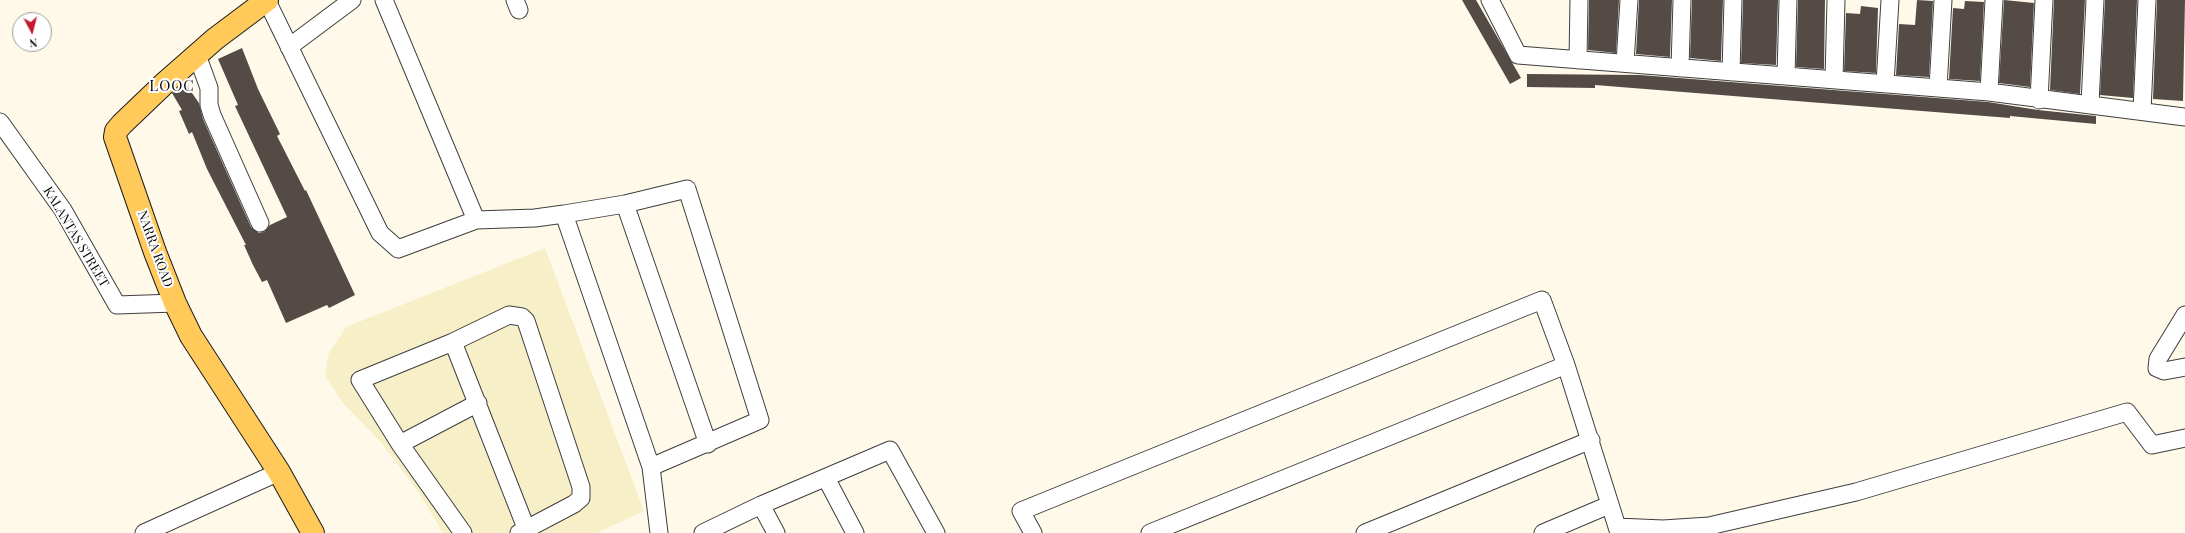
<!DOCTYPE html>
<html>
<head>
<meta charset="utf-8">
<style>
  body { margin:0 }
  #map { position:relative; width:2185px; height:533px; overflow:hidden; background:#fff9e9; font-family:"Playfair Display",serif }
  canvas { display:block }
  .north { position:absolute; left:12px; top:12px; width:40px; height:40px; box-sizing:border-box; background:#fff; border:1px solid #9d9d9d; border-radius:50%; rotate:173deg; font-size:11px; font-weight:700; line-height:16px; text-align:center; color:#0b0b0b }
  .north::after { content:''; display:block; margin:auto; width:14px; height:18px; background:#c5192e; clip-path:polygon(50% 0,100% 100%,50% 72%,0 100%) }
</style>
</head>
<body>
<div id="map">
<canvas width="2185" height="533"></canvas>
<div class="north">N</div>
</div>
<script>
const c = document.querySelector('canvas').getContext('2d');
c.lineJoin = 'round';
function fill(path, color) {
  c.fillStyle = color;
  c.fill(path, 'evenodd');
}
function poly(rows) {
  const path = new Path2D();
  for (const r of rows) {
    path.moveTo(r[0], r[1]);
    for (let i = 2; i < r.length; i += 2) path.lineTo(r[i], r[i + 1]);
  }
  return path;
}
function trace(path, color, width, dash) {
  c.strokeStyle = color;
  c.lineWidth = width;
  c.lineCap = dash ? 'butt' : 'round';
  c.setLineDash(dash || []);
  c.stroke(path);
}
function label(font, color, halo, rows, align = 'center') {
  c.font = font + ' "Playfair Display",serif';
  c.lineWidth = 4;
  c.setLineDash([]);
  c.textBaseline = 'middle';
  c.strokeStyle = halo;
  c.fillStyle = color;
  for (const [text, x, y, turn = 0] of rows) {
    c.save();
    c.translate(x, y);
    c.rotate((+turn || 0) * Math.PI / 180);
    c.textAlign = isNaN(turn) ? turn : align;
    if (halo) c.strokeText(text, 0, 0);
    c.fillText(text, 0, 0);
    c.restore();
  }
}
fill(poly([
  [545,248,644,511,597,533,443,533,419,493,380,441,342,402,325,376,328,355,346,327]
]), '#f7efc7');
fill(poly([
  [1462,0,1476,0,1521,78,1510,84],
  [1589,0,1619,0,1616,53,1588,50],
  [1639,0,1672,0,1670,57,1636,54],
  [1692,0,1723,0,1721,61,1690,58],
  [1743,0,1778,0,1776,65,1741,63],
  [1798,0,1825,0,1824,69,1796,67],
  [1917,0,1933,1,1929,77,1896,75,1899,24,1915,25],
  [2004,0,2034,3,2030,87,1999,83],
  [2054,0,2085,0,2080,94,2050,90],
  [2105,0,2137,0,2133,98,2100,95],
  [2157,0,2185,0,2183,101,2153,99],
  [1965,1,1984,2,1980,81,1949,79,1953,8,1964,9],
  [1861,6,1878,8,1876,73,1844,71,1846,13,1860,14],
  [242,48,258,89,280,134,277,136,305,191,306,190,355,295,329,308,327,305,286,323,267,280,262,282,253,265,244,245,246,245,207,169,192,132,189,134,179,111,182,110,172,93,185,83,199,103,203,119,251,227,259,233,264,232,270,225,287,217,235,106,238,105,218,59],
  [1527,74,1640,75,1988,102,2038,110,2096,116,2096,124,2010,116,2010,118,1595,85,1595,88,1527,87]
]), '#544b46');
const minor = poly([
  [515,0,519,10],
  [1490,0,1518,55,1989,92,2185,117],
  [267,1,380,233,398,249,476,220,384,0],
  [289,47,352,0],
  [197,55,209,88,209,105,212,115,260,223],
  [1578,60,1579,0],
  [1625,63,1629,0],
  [1680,68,1682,0],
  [1731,72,1733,0],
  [1786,76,1788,0],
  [1834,80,1836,0],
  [1885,84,1890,0],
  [1938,88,1943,0],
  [1989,92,1994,0],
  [2039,100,2044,0],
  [2090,104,2095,0],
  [2142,111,2147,0],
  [0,122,63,210,117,305,175,303],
  [625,204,708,444],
  [564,214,651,467,659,533],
  [476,220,535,218,564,214,625,204,687,189,760,420,651,467],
  [2185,315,2158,359,2157,368,2164,371,2185,367],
  [453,342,528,533],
  [400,444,478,403],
  [826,478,855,533],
  [761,505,776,533],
  [1617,527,1663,529,1709,526,1856,492,2127,412,2152,445,2185,438],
  [144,533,279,472],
  [463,533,400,444,360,380,453,342,509,315,522,317,526,321,581,487,581,498,574,504,519,533],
  [703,533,761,505,890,450,936,533],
  [1033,533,1021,511,1542,300,1566,365,1619,533],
  [1150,533,1566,365],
  [1365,533,1591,440],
  [1543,533,1609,505]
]);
const major = poly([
  [267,0,215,39,166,82,122,124,116,131,115,137,155,252,175,303,191,336,279,472,313,533]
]);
trace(minor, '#3e3e3e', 19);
trace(major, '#1c1c1c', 24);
trace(minor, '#fff', 17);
trace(major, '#ffca59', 22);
label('13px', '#0b0b0b', '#fff', [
  ["KALANTAS STREET",76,237,59],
  ["NARRA ROAD",155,249,70]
]);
c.letterSpacing = '1px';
label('15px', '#0b0b0b', '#fff', [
  ["LOOC",172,86]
]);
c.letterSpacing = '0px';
</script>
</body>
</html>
